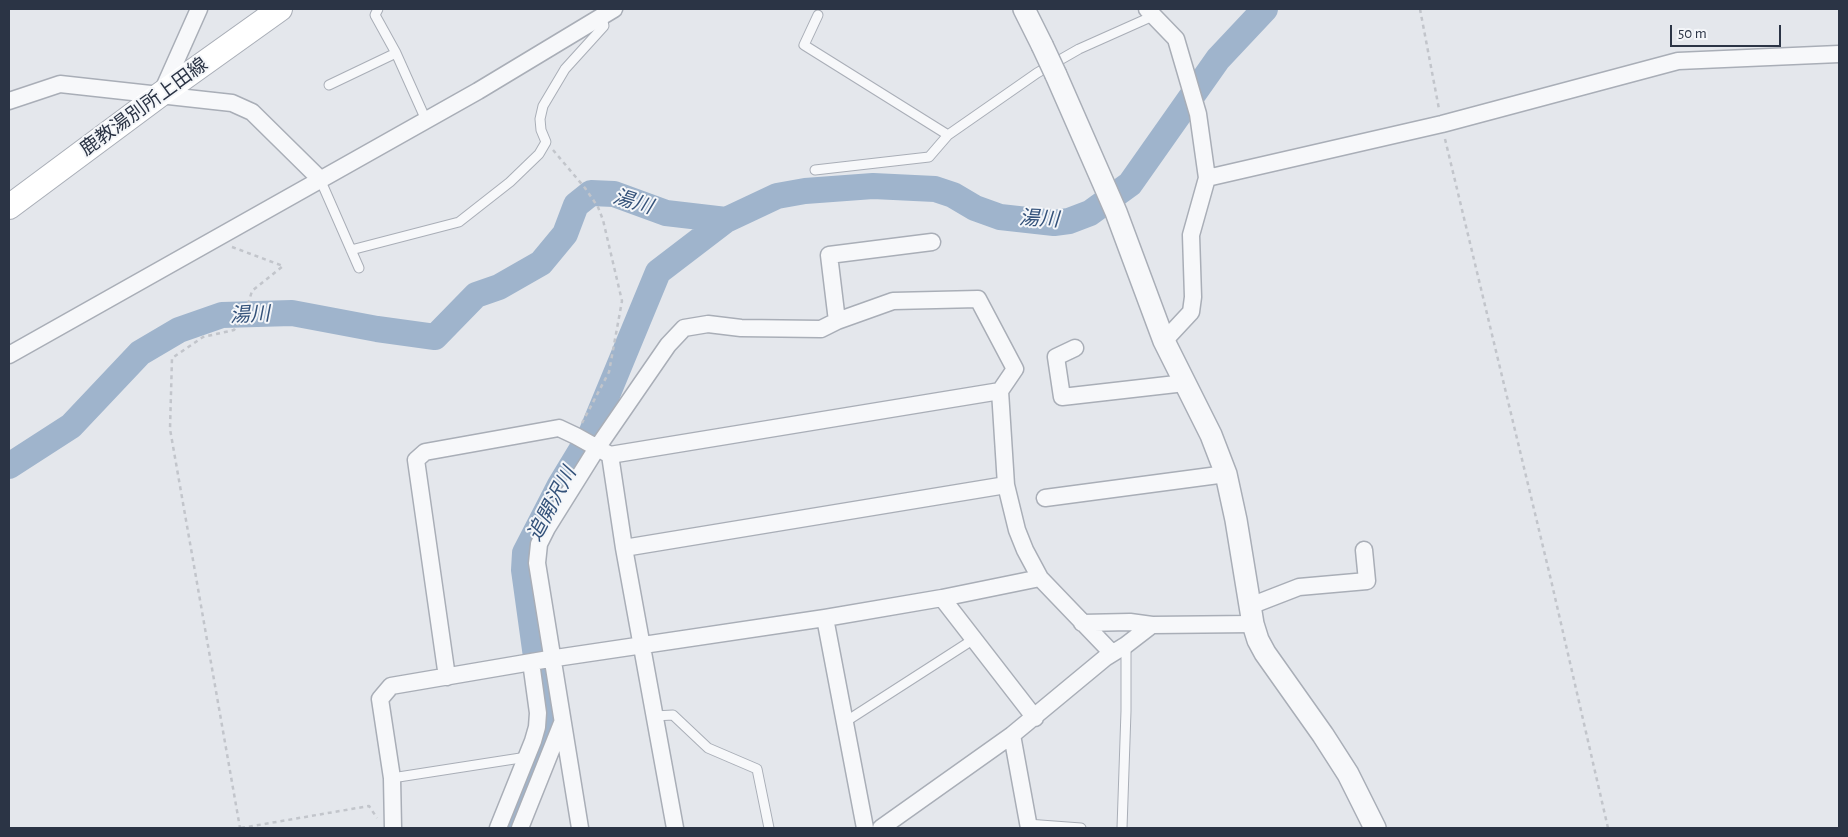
<!DOCTYPE html>
<html>
<head>
<meta charset="utf-8">
<style>
  body { margin:0 }
  #map { position:relative; width:1848px; height:837px; overflow:hidden; background:#e4e7ec; font-family:"Alegreya Sans",sans-serif }
  canvas { display:block }
  .frame { position:absolute; inset:0; border:10px solid #2b3445; pointer-events:none }
  .scale { position:absolute; left:1670px; top:25px; width:111px; height:22px; box-sizing:border-box; border:2px solid #2b3445; border-top:0; padding-left:6px; font-size:15px; line-height:18px; white-space:nowrap; color:#2b3445; -webkit-text-stroke:4px #f4f6f9; paint-order:stroke }
</style>
</head>
<body>
<div id="map">
<canvas width="1848" height="837"></canvas>
<div class="frame"></div>
<div class="scale">50 m</div>
</div>
<script>
const c = document.querySelector('canvas').getContext('2d');
c.lineJoin = 'round';
function poly(rows) {
  const path = new Path2D();
  for (const r of rows) {
    path.moveTo(r[0], r[1]);
    for (let i = 2; i < r.length; i += 2) path.lineTo(r[i], r[i + 1]);
  }
  return path;
}
function trace(path, color, width, dash) {
  c.strokeStyle = color;
  c.lineWidth = width;
  c.lineCap = dash ? 'butt' : 'round';
  c.setLineDash(dash || []);
  c.stroke(path);
}
function label(font, color, halo, rows, align = 'center') {
  c.font = font + ' "Alegreya Sans","Noto Sans JP",sans-serif';
  c.lineWidth = 4;
  c.setLineDash([]);
  c.textBaseline = 'middle';
  c.strokeStyle = halo;
  c.fillStyle = color;
  for (const [text, x, y, turn = 0] of rows) {
    c.save();
    c.translate(x, y);
    c.rotate((+turn || 0) * Math.PI / 180);
    c.textAlign = isNaN(turn) ? turn : align;
    if (halo) c.strokeText(text, 0, 0);
    c.fillText(text, 0, 0);
    c.restore();
  }
}
trace(poly([
  [9,466,71,426,140,353,179,330,222,315,292,313,377,329,435,337,476,295,499,287,541,263,565,234,576,205,591,193,614,194,666,213,726,220],
  [506,828,538,754,547,729,546,701,537,664,524,570,525,553,560,485,591,434,658,272,726,220,777,196,805,191,873,186,935,189,953,195,975,208,1000,217,1054,223,1069,221,1090,213,1130,184,1218,59,1265,9]
]), '#9fb4cc', 26);
const service = poly([
  [378,9,375,15,396,53,426,120],
  [818,15,804,45,948,135],
  [329,85,396,53],
  [815,170,929,157,948,135,1037,73,1079,49,1153,16],
  [320,179,359,268],
  [351,250,459,222,510,182,539,154,546,142,541,130,540,119,543,106,565,69,604,26,601,13],
  [654,716,673,715,708,748,757,769,769,828],
  [845,722,974,639],
  [392,778,527,757],
  [1027,824,1081,828],
  [1122,828,1126,711,1126,645]
]);
const minor = poly([
  [1147,9,1176,39,1198,114,1207,178,1191,235,1193,297,1191,312,1164,341],
  [162,92,199,9],
  [9,101,60,84,232,103,252,112,320,179],
  [1207,178,1442,124,1678,61,1839,54],
  [837,321,829,255,932,242],
  [1075,348,1056,357,1062,397,1185,383],
  [9,355,478,91,614,9],
  [610,455,1000,391],
  [1045,498,1226,474],
  [624,548,1006,485],
  [942,598,1035,718],
  [1250,606,1299,587,1367,581,1364,550],
  [825,618,865,828],
  [1082,623,1130,622,1152,625,1253,624],
  [447,677,416,460,425,452,559,428,576,436,610,455,624,548,675,828],
  [1012,735,1029,828],
  [393,828,392,778,380,699,391,686,549,659,825,618,942,598,1040,578],
  [498,828,533,741,537,727,538,713,531,662],
  [520,828,562,723],
  [580,828,537,563,539,544,547,528,597,448,668,345,684,328,708,324,741,328,821,329,837,321,893,301,978,299,1015,369,1000,391,1006,485,1017,530,1025,550,1040,578,1112,653],
  [881,828,1012,735,1105,658,1126,645,1152,625]
]);
const tertiary = poly([
  [1024,9,1042,45],
  [1056,75,1116,212,1164,341,1211,435,1226,474,1236,520,1253,624,1258,640,1265,653,1323,735,1348,774,1375,828]
]);
const secondary = poly([
  [9,207,161,94,280,9]
]);
trace(service, '#a9aeb7', 11);
trace(minor, '#a9aeb7', 19);
trace(tertiary, '#a9aeb7', 24);
trace(secondary, '#a9aeb7', 26);
trace(poly([
  [1420,9,1439,109],
  [1445,139,1551,580,1608,828],
  [553,150,585,188,598,207,603,220,622,301,609,372,582,423],
  [232,247,283,266,252,291,246,311,234,330,203,337,172,358,170,429,240,828],
  [241,828,369,806,377,818]
]), '#c2c5cb', 2.5, [4, 4]);
trace(service, '#f7f8fa', 9);
trace(minor, '#f7f8fa', 16);
trace(tertiary, '#f7f8fa', 21);
trace(secondary, '#fff', 24);
const tertiaryBridge = poly([
  [1042,45,1056,75]
]);
trace(tertiaryBridge, '#a9aeb7', 24, []);
trace(tertiaryBridge, '#f7f8fa', 21);
label('19px', '#2b3445', '#f4f6f9', [
  ["鹿教湯別所上田線",144,107,-36]
]);
label('italic 20px', '#34527a', '#f4f6f9', [
  ["湯川",633,202,17],
  ["湯川",1039,219,3],
  ["湯川",250,315,-3],
  ["追開沢川",552,504,-62]
]);
</script>
</body>
</html>
